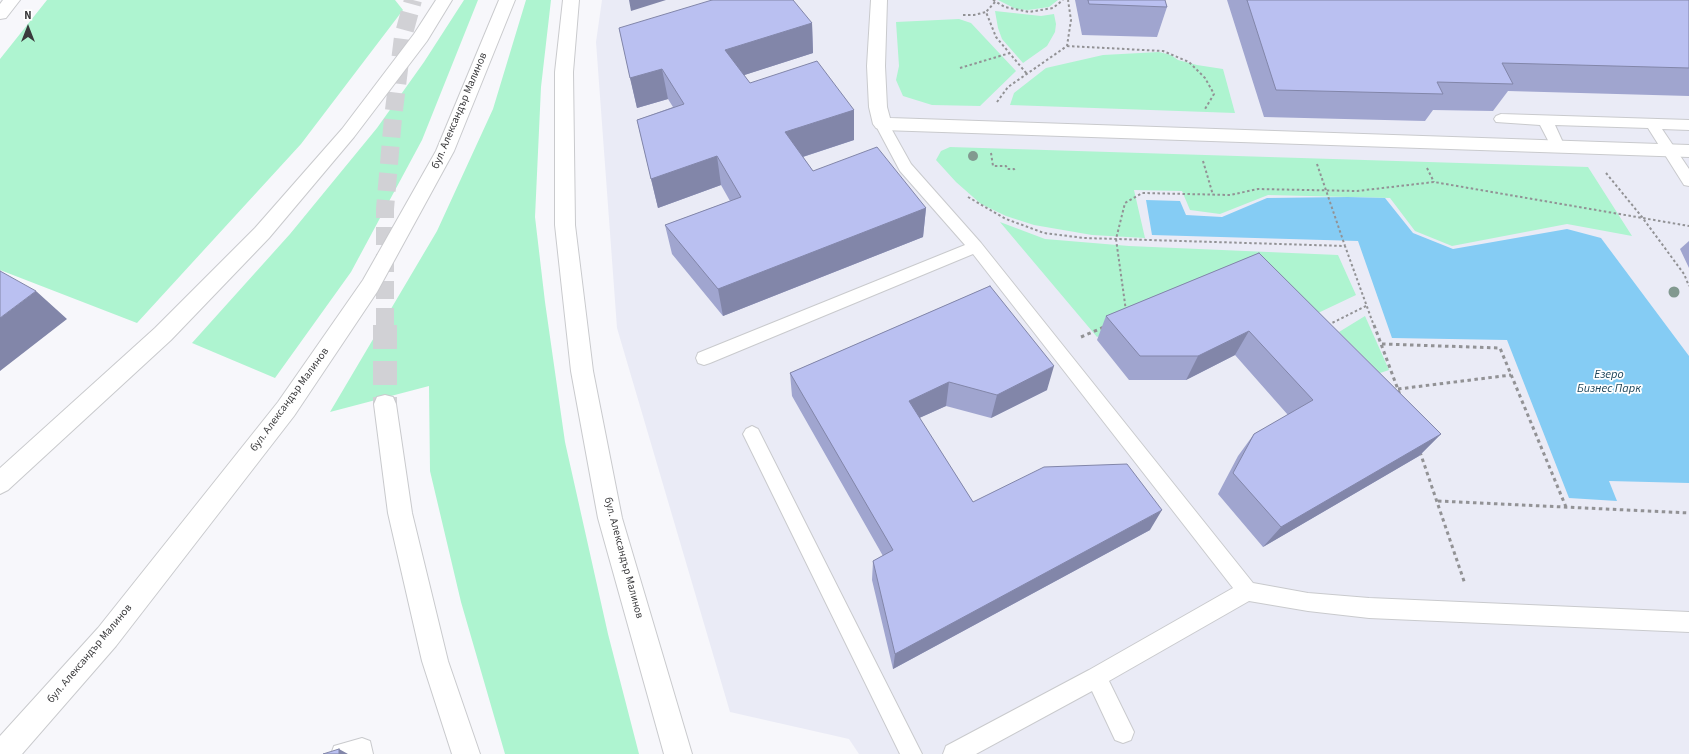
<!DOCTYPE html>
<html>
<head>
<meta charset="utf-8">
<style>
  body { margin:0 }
  #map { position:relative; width:1689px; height:754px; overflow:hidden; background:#f7f7fb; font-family:"Source Sans 3",sans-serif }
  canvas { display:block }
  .north { position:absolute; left:8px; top:8px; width:40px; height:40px; -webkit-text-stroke:3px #fff; paint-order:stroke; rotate:0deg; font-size:11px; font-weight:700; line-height:16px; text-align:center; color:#3a3a3c }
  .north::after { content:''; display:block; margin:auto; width:14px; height:18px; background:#3a3a3c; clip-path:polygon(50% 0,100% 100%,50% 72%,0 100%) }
</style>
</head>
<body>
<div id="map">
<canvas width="1689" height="754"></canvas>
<div class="north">N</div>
</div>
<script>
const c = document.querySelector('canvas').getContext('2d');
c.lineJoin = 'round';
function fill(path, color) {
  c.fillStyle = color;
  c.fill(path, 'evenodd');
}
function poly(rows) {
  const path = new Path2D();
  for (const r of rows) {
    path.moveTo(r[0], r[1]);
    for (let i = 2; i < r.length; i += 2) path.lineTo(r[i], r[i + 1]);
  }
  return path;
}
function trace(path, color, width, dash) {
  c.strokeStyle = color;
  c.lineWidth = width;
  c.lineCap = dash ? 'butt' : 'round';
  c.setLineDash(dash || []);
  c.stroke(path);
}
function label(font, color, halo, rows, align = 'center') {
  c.font = font + ' "Source Sans 3",sans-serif';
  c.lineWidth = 3.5;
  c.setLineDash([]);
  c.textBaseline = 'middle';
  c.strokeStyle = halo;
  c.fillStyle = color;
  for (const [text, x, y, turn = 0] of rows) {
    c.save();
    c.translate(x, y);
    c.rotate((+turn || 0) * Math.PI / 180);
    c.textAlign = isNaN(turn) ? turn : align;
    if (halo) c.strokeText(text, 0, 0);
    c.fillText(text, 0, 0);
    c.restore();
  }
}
fill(poly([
  [602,0,1689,0,1689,754,859,754,849,739,730,712,617,328,596,42]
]), '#eaebf6');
fill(poly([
  [47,0,395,0,403,10,301,144,137,323,0,270,0,59],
  [464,0,478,0,422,140,351,272,275,378,192,343,290,234,377,128,424,62],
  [526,0,551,0,541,87,535,217,545,302,565,442,608,634,639,754,505,754,461,602,430,471,429,386,330,412,437,231,493,109],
  [998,0,1058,0,1049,7,1028,10,1016,9],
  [995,11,1041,16,1054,14,1056,24,1055,32,1047,46,1023,63,1002,39,998,28],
  [959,19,971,23,1016,71,980,106,932,105,903,96,896,80,899,66,896,22],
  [1159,52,1171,55,1178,60,1197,65,1223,69,1235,113,1010,105,1014,93,1046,68,1103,55],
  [950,147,1588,167,1632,236,1567,224,1452,246,1415,231,1390,198,1268,195,1220,214,1190,210,1182,191,1134,190,1145,238,1092,235,1034,225,1006,216,981,204,956,182,936,160,941,151],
  [1000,222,1045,239,1129,246,1338,255,1356,295,1318,313,1263,264,1097,337],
  [1365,316,1389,370,1380,373,1339,332]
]), '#aef4d0');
fill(poly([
  [1348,197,1385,198,1413,233,1453,249,1567,229,1601,238,1689,356,1689,483,1609,481,1617,501,1569,498,1507,340,1392,338,1358,241,1152,235,1146,200,1180,201,1186,215,1222,217,1267,198]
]), '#85ccf4');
trace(poly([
  [385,326,385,209,393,118,403,37,413,0]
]), '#d1d1d5', 18, [18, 9]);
trace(poly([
  [385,325,385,404]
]), '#d1d1d5', 24, [24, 12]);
const service = poly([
  [1501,114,1689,120,1689,130,1662,129,1689,169,1689,186,1684,185,1648,128,1555,125,1565,147,1563,150,1558,152,1553,150,1540,125,1496,122,1494,119,1496,116,1501,114],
  [882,119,887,121,911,164,981,243,1253,583,1308,593,1369,598,1689,612,1689,632,1369,618,1308,611,1249,601,1109,681,1134,732,1131,740,1123,743,1115,740,1092,691,976,754,943,754,946,746,1089,670,1233,588,973,254,710,363,704,365,698,363,696,358,698,353,965,245,900,171,875,124,877,121,882,119],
  [752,426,758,429,922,754,900,754,743,434,746,429,752,426],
  [362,738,370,741,373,754,331,754,334,746,362,738]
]);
const minor = poly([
  [3,0,20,0,6,18,0,19,0,4,3,0],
  [563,0,579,0,573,72,575,225,593,371,622,518,692,754,664,754,598,518,571,371,555,225,555,72,563,0],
  [871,0,887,0,885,66,887,107,890,118,1689,145,1689,157,882,130,876,128,873,124,869,107,867,66,871,0],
  [385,395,393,397,396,404,412,513,448,661,480,754,452,754,422,661,388,513,374,404,377,397,385,395]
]);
const primary = poly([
  [436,0,452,0,427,41,354,137,269,238,171,340,8,490,0,494,0,468,155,328,255,228,342,129,414,34,436,0],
  [499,0,515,0,454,151,377,292,294,416,116,646,22,754,0,754,0,736,98,628,278,402,363,280,436,151,499,0]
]);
trace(service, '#c9cacd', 2);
trace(minor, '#c9cacd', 2);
trace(primary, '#c9cacd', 2);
trace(poly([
  [993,0,1005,7,1029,12,1053,8,1063,0],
  [995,2,986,12,996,37,1027,74],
  [963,15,974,15,986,12],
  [1067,46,1163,51,1189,62,1205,78,1214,94,1205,109],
  [960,68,1010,53],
  [997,102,1008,87,1067,46,1071,20,1068,0],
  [991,153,993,166,1006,166,1007,169,1014,169,1015,171],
  [1203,161,1213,195],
  [1317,164,1345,246],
  [1427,168,1434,182],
  [1606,173,1642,217,1684,274,1689,286],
  [968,197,1006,219,1044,233,1084,238,1345,246,1374,326],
  [1126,311,1116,239,1125,203,1142,193,1230,195,1258,189,1357,191,1434,182,1689,226],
  [1328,325,1368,305]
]), '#929295', 2, [2.5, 2.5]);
trace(poly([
  [1374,325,1400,395],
  [1081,337,1104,327],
  [1382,344,1500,348,1566,507],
  [1398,389,1511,375],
  [1420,452,1465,584],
  [1438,501,1689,513]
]), '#929295', 3, [3.5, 3.5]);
fill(service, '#fff');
fill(minor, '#fff');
fill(primary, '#fff');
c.fillStyle = '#829990';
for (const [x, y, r] of [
  [973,156,5],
  [1674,292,5.5]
]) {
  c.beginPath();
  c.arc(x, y, r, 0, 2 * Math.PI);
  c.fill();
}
fill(poly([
  [1075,0,1165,0,1167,7,1157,37,1082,35],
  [1227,0,1689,0,1689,96,1508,91,1493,111,1433,110,1425,121,1264,117],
  [812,23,813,53,744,75,750,83,854,110,854,140,803,157,813,171,926,208,923,237,723,316,672,254,665,225,730,201,721,185,658,208,637,120,673,107,668,99,637,108,619,28],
  [1689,241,1689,268,1680,249],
  [1259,253,1441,434,1419,456,1263,547,1218,494,1238,456,1254,434,1288,415,1235,355,1186,380,1129,380,1097,340,1106,316],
  [990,286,1047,390,991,418,946,406,919,418,973,502,1150,530,893,669,872,580,873,561,883,556,792,396,790,373]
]), '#a0a5cf');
fill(poly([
  [629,0,666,0,631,11],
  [812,23,813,53,729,80,725,50],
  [662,69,668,99,637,108,630,78],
  [854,110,854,140,787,162,785,132],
  [717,156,721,185,658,208,651,179],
  [926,208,923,237,723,316,718,289],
  [36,291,67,319,0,371,0,318],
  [1249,331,1235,355,1186,380,1198,356],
  [1054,366,1047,390,991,418,997,395],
  [949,382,946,406,906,424,909,401],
  [1441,434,1419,456,1263,547,1281,527],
  [1162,510,1150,530,893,669,895,654],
  [339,749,348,754,339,754]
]), '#8286a9');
const building = poly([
  [712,0,793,0,812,23,725,50,750,83,817,61,854,110,785,132,813,171,877,147,926,208,718,289,665,225,741,197,717,156,651,179,637,120,684,104,662,69,630,78,619,28,712,0],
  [1088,0,1165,0,1167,7,1089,4,1088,0],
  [1247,0,1689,0,1689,68,1502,63,1513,84,1437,82,1443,94,1276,90,1247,0],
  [1259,253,1441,434,1281,527,1233,473,1254,434,1313,400,1249,331,1198,356,1140,356,1106,316,1259,253],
  [0,271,36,291,0,318,0,271],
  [990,286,1054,366,997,395,949,382,909,401,973,502,1044,467,1127,464,1162,510,895,654,873,561,893,550,790,373,990,286],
  [339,749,339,754,323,754,339,749]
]);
fill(building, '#bac0f1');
trace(building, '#8286a9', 1);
label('11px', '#3a3a3c', '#fff', [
  ["бул. Александър Малинов",460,111,-67],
  ["бул. Александър Малинов",290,400,-54],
  ["бул. Александър Малинов",623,558,75],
  ["бул. Александър Малинов",90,654,-50]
]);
label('italic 12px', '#1d455a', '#fff', [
  ["Езеро",1609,375],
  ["Бизнес Парк",1609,389]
]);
</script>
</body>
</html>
